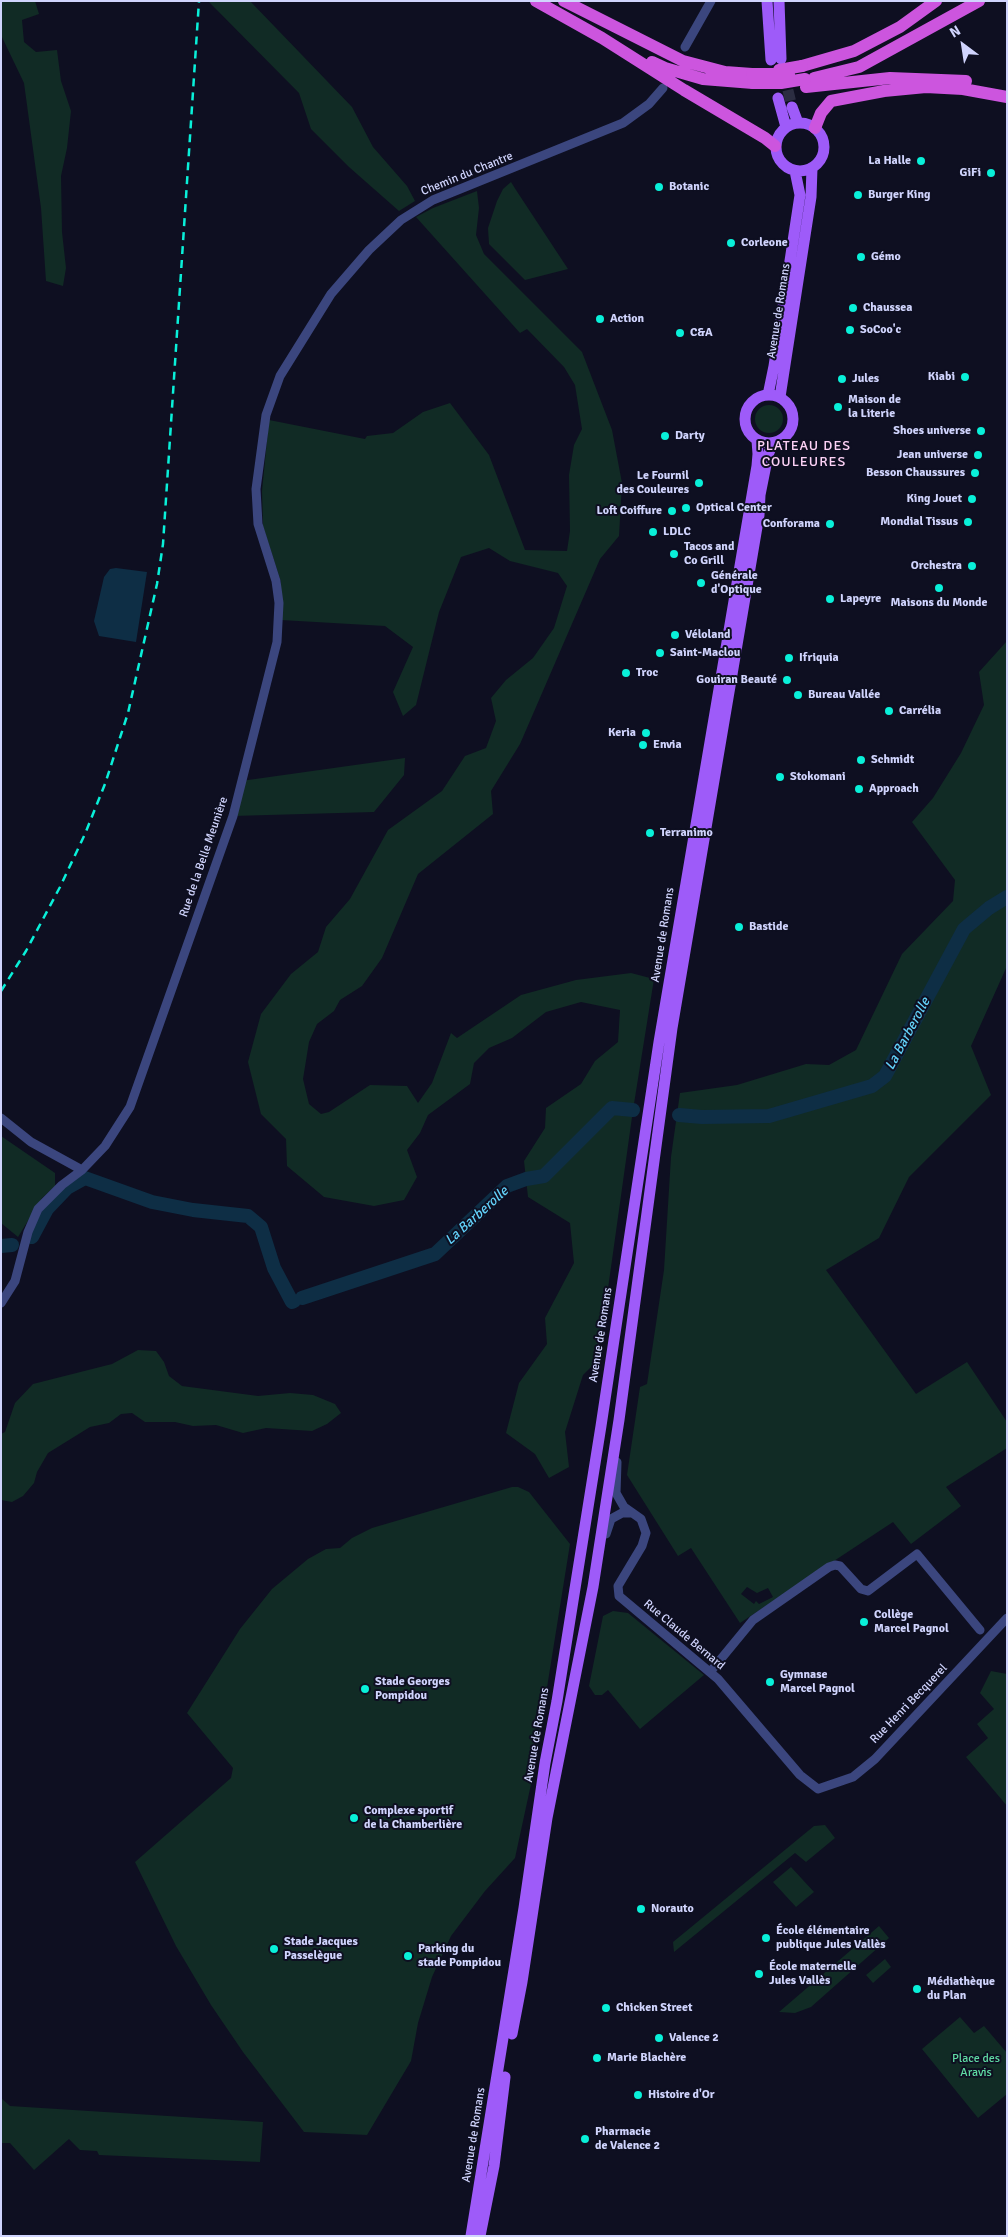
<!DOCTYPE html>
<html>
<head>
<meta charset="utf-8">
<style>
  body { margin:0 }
  #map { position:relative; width:1008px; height:2237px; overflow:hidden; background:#0e0f21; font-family:Signika,sans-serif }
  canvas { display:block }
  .frame { position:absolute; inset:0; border:2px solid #d0d4fd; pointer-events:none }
  .north { position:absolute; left:938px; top:20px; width:50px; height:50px; -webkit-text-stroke:4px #0e0f21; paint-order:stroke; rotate:329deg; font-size:14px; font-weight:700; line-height:20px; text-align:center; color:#d0d4fd }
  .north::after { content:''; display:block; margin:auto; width:18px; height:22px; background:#d0d4fd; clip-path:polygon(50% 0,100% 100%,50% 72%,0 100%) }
</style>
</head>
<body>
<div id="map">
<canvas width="1008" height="2237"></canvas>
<div class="frame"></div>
<div class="north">N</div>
</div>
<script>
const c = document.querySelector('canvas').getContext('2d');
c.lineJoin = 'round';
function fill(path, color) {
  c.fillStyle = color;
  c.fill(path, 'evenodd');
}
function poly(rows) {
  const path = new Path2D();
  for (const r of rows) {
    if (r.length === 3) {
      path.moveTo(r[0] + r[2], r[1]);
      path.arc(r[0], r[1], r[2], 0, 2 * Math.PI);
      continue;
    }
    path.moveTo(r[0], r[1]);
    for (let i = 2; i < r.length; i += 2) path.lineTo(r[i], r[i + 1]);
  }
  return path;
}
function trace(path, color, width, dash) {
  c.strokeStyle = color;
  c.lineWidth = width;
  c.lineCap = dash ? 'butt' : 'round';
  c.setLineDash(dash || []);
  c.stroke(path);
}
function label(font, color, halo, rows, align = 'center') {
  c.font = font + ' Signika,sans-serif';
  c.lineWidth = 4;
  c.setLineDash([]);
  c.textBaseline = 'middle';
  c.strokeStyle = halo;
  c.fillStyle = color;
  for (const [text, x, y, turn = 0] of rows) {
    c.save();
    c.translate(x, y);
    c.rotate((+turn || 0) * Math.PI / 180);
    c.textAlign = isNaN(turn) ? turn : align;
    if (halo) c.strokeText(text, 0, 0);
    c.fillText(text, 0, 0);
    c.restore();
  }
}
fill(poly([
  [1,1,35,1,39,14,22,20,24,42,36,52,57,50,61,81,71,111,67,148,61,176,62,232,66,268,63,286,46,281,41,208,24,83,1,35],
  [250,1,352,107,373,147,407,186,415,201,399,211,349,167,311,129,299,93,209,2],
  [511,182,516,190,568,269,525,280,489,244,488,228,497,201,503,189],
  [477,191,479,208,476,235,484,254,582,352,612,430,622,483,619,536,600,559,520,744,491,791,493,814,418,874,382,958,362,986,340,1000,334,1011,317,1024,309,1042,303,1079,309,1104,321,1114,329,1112,370,1085,407,1086,418,1103,432,1083,451,1033,457,1038,521,995,576,980,631,973,654,979,633,1110,598,1360,583,1375,565,1432,569,1467,549,1478,535,1454,506,1433,519,1383,547,1344,545,1318,574,1263,570,1223,528,1197,524,1161,545,1128,546,1108,581,1084,595,1061,618,1042,620,1010,581,1002,546,1012,512,1038,489,1048,474,1063,470,1084,428,1115,420,1133,407,1150,417,1177,404,1200,374,1206,324,1197,287,1166,286,1139,261,1114,248,1062,261,1014,291,974,318,952,326,927,350,899,388,830,442,791,465,756,486,748,496,721,491,698,506,680,533,658,554,628,567,586,558,573,510,561,489,548,461,557,439,612,416,705,403,716,393,692,413,647,385,626,281,620,281,582,263,526,262,491,269,420,365,439,367,436,393,433,423,412,450,403,489,455,525,550,567,551,570,531,569,475,574,445,582,429,575,385,564,367,527,329,520,333,416,217,433,208],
  [769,419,14],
  [1007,641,1007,966,971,1046,991,1095,909,1177,879,1238,826,1270,916,1394,967,1362,1007,1422,1007,1448,946,1487,961,1506,911,1544,893,1522,740,1623,691,1548,678,1556,627,1475,640,1387,647,1384,664,1270,671,1157,680,1093,737,1085,806,1064,829,1065,856,1050,902,954,953,901,955,880,912,822,933,798,961,753,984,705,979,672],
  [747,1587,757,1593,768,1588,773,1597,759,1604,756,1601,754,1604,741,1594],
  [405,758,404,775,374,812,233,816,241,781],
  [1,1136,55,1173,55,1186,42,1198,18,1237,1,1223],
  [138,1350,156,1351,164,1362,169,1376,182,1386,258,1396,290,1393,313,1395,335,1404,341,1413,327,1424,312,1431,266,1428,243,1433,216,1425,193,1426,175,1422,145,1422,132,1413,121,1414,109,1423,90,1427,48,1453,37,1472,34,1483,23,1496,12,1502,1,1500,1,1434,5,1432,15,1403,33,1384,112,1364],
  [512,1487,518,1487,529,1492,570,1544,533,1775,515,1858,485,1891,451,1936,432,1977,418,2023,411,2061,367,2135,304,2132,243,2052,211,2005,176,1946,135,1862,231,1778,233,1768,187,1713,240,1629,272,1589,308,1559,326,1549,340,1548,352,1538,372,1528],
  [613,1611,628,1613,704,1675,640,1729,608,1690,602,1695,595,1695,589,1686,603,1616],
  [991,1671,1007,1674,1007,1806,966,1757,988,1738,977,1724,994,1709,980,1693],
  [825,1825,835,1838,806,1862,795,1853,674,1952,673,1942,814,1826],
  [791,1867,814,1892,796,1907,773,1882],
  [879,1926,889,1938,811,2007,795,2013,779,2012],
  [885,1959,891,1967,873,1983,866,1975],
  [960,2017,974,2033,984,2026,1007,2053,1007,2094,978,2118,922,2049],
  [1,2098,10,2106,263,2122,260,2162,99,2155,97,2151,80,2150,69,2139,34,2170,10,2143,1,2143]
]), '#112b25');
fill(poly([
  [116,568,147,572,136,642,99,636,94,621,104,577,110,569]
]), '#0e2e45');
trace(poly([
  [679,1115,702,1117,769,1116,872,1086,885,1076,964,929,989,908,1007,897],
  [32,1237,47,1209,67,1188,85,1178,152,1202,193,1210,248,1216,261,1227,274,1268,292,1302,294,1301],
  [1,1246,12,1245],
  [302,1298,435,1254,507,1186,526,1179,544,1176,612,1108,633,1110]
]), '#0e2e45', 14);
trace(poly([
  [784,74,792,107]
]), '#2b2d42', 11, [11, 5.5]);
trace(poly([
  [685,47,711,1],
  [1,1118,31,1142,82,1170],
  [1,1303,15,1281,28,1232,38,1209,62,1185,82,1170,105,1146,130,1107,233,816,277,642,279,603,276,581,258,524,256,489,266,415,280,376,331,294,369,250,401,220,433,200,623,123,649,104,663,88],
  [617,1462,616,1493,624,1507,641,1519,646,1533,642,1546,618,1586,619,1596,718,1679,800,1775,818,1789,853,1777,875,1759,1007,1618],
  [606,1534,611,1519,622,1513,631,1513],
  [711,1671,753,1620,829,1567,835,1565,840,1566,861,1589,868,1591,917,1554,980,1630]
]), '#3b467e', 9);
trace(poly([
  [767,1,771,60],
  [779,1,781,59],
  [778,98,786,127],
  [792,107,798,123],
  [800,147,24],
  [769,419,24],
  [768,395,774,366,800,195,795,171],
  [780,397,811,197,812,168],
  [512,2034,522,1982,547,1818,593,1587,619,1420,672,1028,759,515,760,495,768,455,773,443],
  [471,2236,524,1908,545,1763,557,1701,601,1426,659,1042,757,466,758,454,757,440],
  [480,2236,494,2166,505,2077]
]), '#9e5bf9', 11);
trace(poly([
  [536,1,602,38,684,90,765,138,775,146],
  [564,1,683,61,725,72,752,74],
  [652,62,665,68,703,79,753,83],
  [802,66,854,51,900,27,936,1],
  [814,78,859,67,979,1],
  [806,87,890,78,966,81],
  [815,128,821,113,831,101,884,91,926,87,963,89,1007,97]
]), '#cc55de', 12);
trace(poly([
  [1,991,26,951,60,887,85,834,105,784,128,713,157,584,163,544,199,1]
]), '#09f0d9', 2.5, [8, 6]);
trace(poly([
  [779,70,802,66],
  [752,74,789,74],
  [753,83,781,83,805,79]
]), '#cc55de', 12);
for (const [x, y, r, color] of [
  [921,161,5,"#09f0d9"],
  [991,173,5,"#09f0d9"],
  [659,187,5,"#09f0d9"],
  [858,195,5,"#09f0d9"],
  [731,243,5,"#09f0d9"],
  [861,257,5,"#09f0d9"],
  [853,308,5,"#09f0d9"],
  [600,319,5,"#09f0d9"],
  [850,330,5,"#09f0d9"],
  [680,333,5,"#09f0d9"],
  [965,377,5,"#09f0d9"],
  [842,379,5,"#09f0d9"],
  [838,407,5,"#09f0d9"],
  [981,431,5,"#09f0d9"],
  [665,436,5,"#09f0d9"],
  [978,455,5,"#09f0d9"],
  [975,473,5,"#09f0d9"],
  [699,483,5,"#09f0d9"],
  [972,499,5,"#09f0d9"],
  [686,508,5,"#09f0d9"],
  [672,511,5,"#09f0d9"],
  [968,522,5,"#09f0d9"],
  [830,524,5,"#09f0d9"],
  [653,532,5,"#09f0d9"],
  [674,554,5,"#09f0d9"],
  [972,566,5,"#09f0d9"],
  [701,583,5,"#09f0d9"],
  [939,588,5,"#09f0d9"],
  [830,599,5,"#09f0d9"],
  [675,635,5,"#09f0d9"],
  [660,653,5,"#09f0d9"],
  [789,658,5,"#09f0d9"],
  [626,673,5,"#09f0d9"],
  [787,680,5,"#09f0d9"],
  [798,695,5,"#09f0d9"],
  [889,711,5,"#09f0d9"],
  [646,733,5,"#09f0d9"],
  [643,745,5,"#09f0d9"],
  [861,760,5,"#09f0d9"],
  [780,777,5,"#09f0d9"],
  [859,789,5,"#09f0d9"],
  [650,833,5,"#09f0d9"],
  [739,927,5,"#09f0d9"],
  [864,1622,5,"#09f0d9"],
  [770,1682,5,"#09f0d9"],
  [365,1689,5,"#09f0d9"],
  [354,1818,5,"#09f0d9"],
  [641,1909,5,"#09f0d9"],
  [766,1938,5,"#09f0d9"],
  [274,1949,5,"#09f0d9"],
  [408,1956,5,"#09f0d9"],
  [759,1974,5,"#09f0d9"],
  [917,1989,5,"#09f0d9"],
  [606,2008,5,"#09f0d9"],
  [659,2038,5,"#09f0d9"],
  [597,2058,5,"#09f0d9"],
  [638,2095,5,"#09f0d9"],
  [585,2139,5,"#09f0d9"]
]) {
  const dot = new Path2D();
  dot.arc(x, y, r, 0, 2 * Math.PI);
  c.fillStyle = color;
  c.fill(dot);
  trace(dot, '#0e0f21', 2);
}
label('bold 12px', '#d0d4fd', '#0e0f21', [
  ["La Halle",911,161,"right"],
  ["GiFi",981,173,"right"],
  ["Botanic",669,187],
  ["Burger King",868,195],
  ["Corleone",741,243],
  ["Gémo",871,257],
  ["Chaussea",863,308],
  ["Action",610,319],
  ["SoCoo'c",860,330],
  ["C&A",690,333],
  ["Kiabi",955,377,"right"],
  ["Jules",852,379],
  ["Maison de",848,400],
  ["la Literie",848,414],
  ["Shoes universe",971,431,"right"],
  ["Darty",675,436],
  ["Jean universe",968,455,"right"],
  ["Besson Chaussures",965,473,"right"],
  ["Le Fournil",689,476,"right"],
  ["des Couleures",689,490,"right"],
  ["King Jouet",962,499,"right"],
  ["Optical Center",696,508],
  ["Loft Coiffure",662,511,"right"],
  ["Mondial Tissus",958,522,"right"],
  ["Conforama",820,524,"right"],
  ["LDLC",663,532],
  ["Tacos and",684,547],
  ["Co Grill",684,561],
  ["Orchestra",962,566,"right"],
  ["Générale",711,576],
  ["d'Optique",711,590],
  ["Lapeyre",840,599],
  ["Maisons du Monde",939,603,"center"],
  ["Véloland",685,635],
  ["Saint-Maclou",670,653],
  ["Ifriquia",799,658],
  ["Troc",636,673],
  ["Gouiran Beauté",777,680,"right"],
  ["Bureau Vallée",808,695],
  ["Carrélia",899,711],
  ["Keria",636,733,"right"],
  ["Envia",653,745],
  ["Schmidt",871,760],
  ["Stokomani",790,777],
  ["Approach",869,789],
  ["Terranimo",660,833],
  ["Bastide",749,927],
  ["Collège",874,1615],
  ["Marcel Pagnol",874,1629],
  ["Gymnase",780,1675],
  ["Marcel Pagnol",780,1689],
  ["Stade Georges",375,1682],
  ["Pompidou",375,1696],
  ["Complexe sportif",364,1811],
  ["de la Chamberlière",364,1825],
  ["Norauto",651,1909],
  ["École élémentaire",776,1931],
  ["publique Jules Vallès",776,1945],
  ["Stade Jacques",284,1942],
  ["Passelègue",284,1956],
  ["Parking du",418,1949],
  ["stade Pompidou",418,1963],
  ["École maternelle",769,1967],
  ["Jules Vallès",769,1981],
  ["Médiathèque",927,1982],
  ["du Plan",927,1996],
  ["Chicken Street",616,2008],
  ["Valence 2",669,2038],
  ["Marie Blachère",607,2058],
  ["Histoire d'Or",648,2095],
  ["Pharmacie",595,2132],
  ["de Valence 2",595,2146]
], 'left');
label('12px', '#d0d4fd', '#0e0f21', [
  ["Chemin du Chantre",467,174,-22],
  ["Avenue de Romans",779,311,-81],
  ["Rue de la Belle Meunière",204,857,-71],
  ["Avenue de Romans",663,935,-81],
  ["Avenue de Romans",601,1335,-81],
  ["Rue Claude Bernard",684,1635,40],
  ["Rue Henri Becquerel",909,1704,-46],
  ["Avenue de Romans",537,1735,-80],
  ["Avenue de Romans",474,2135,-81]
]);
label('12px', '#5fdaa3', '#0e0f21', [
  ["Place des",976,2059],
  ["Aravis",976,2073]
]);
c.letterSpacing = '1px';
label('14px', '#fdd2f6', '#0e0f21', [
  ["PLATEAU DES",804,446],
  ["COULEURES",804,462]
]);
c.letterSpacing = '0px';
label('italic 14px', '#62d1f9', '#0e0f21', [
  ["La Barberolle",908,1034,-62],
  ["La Barberolle",477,1216,-42]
]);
</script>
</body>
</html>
